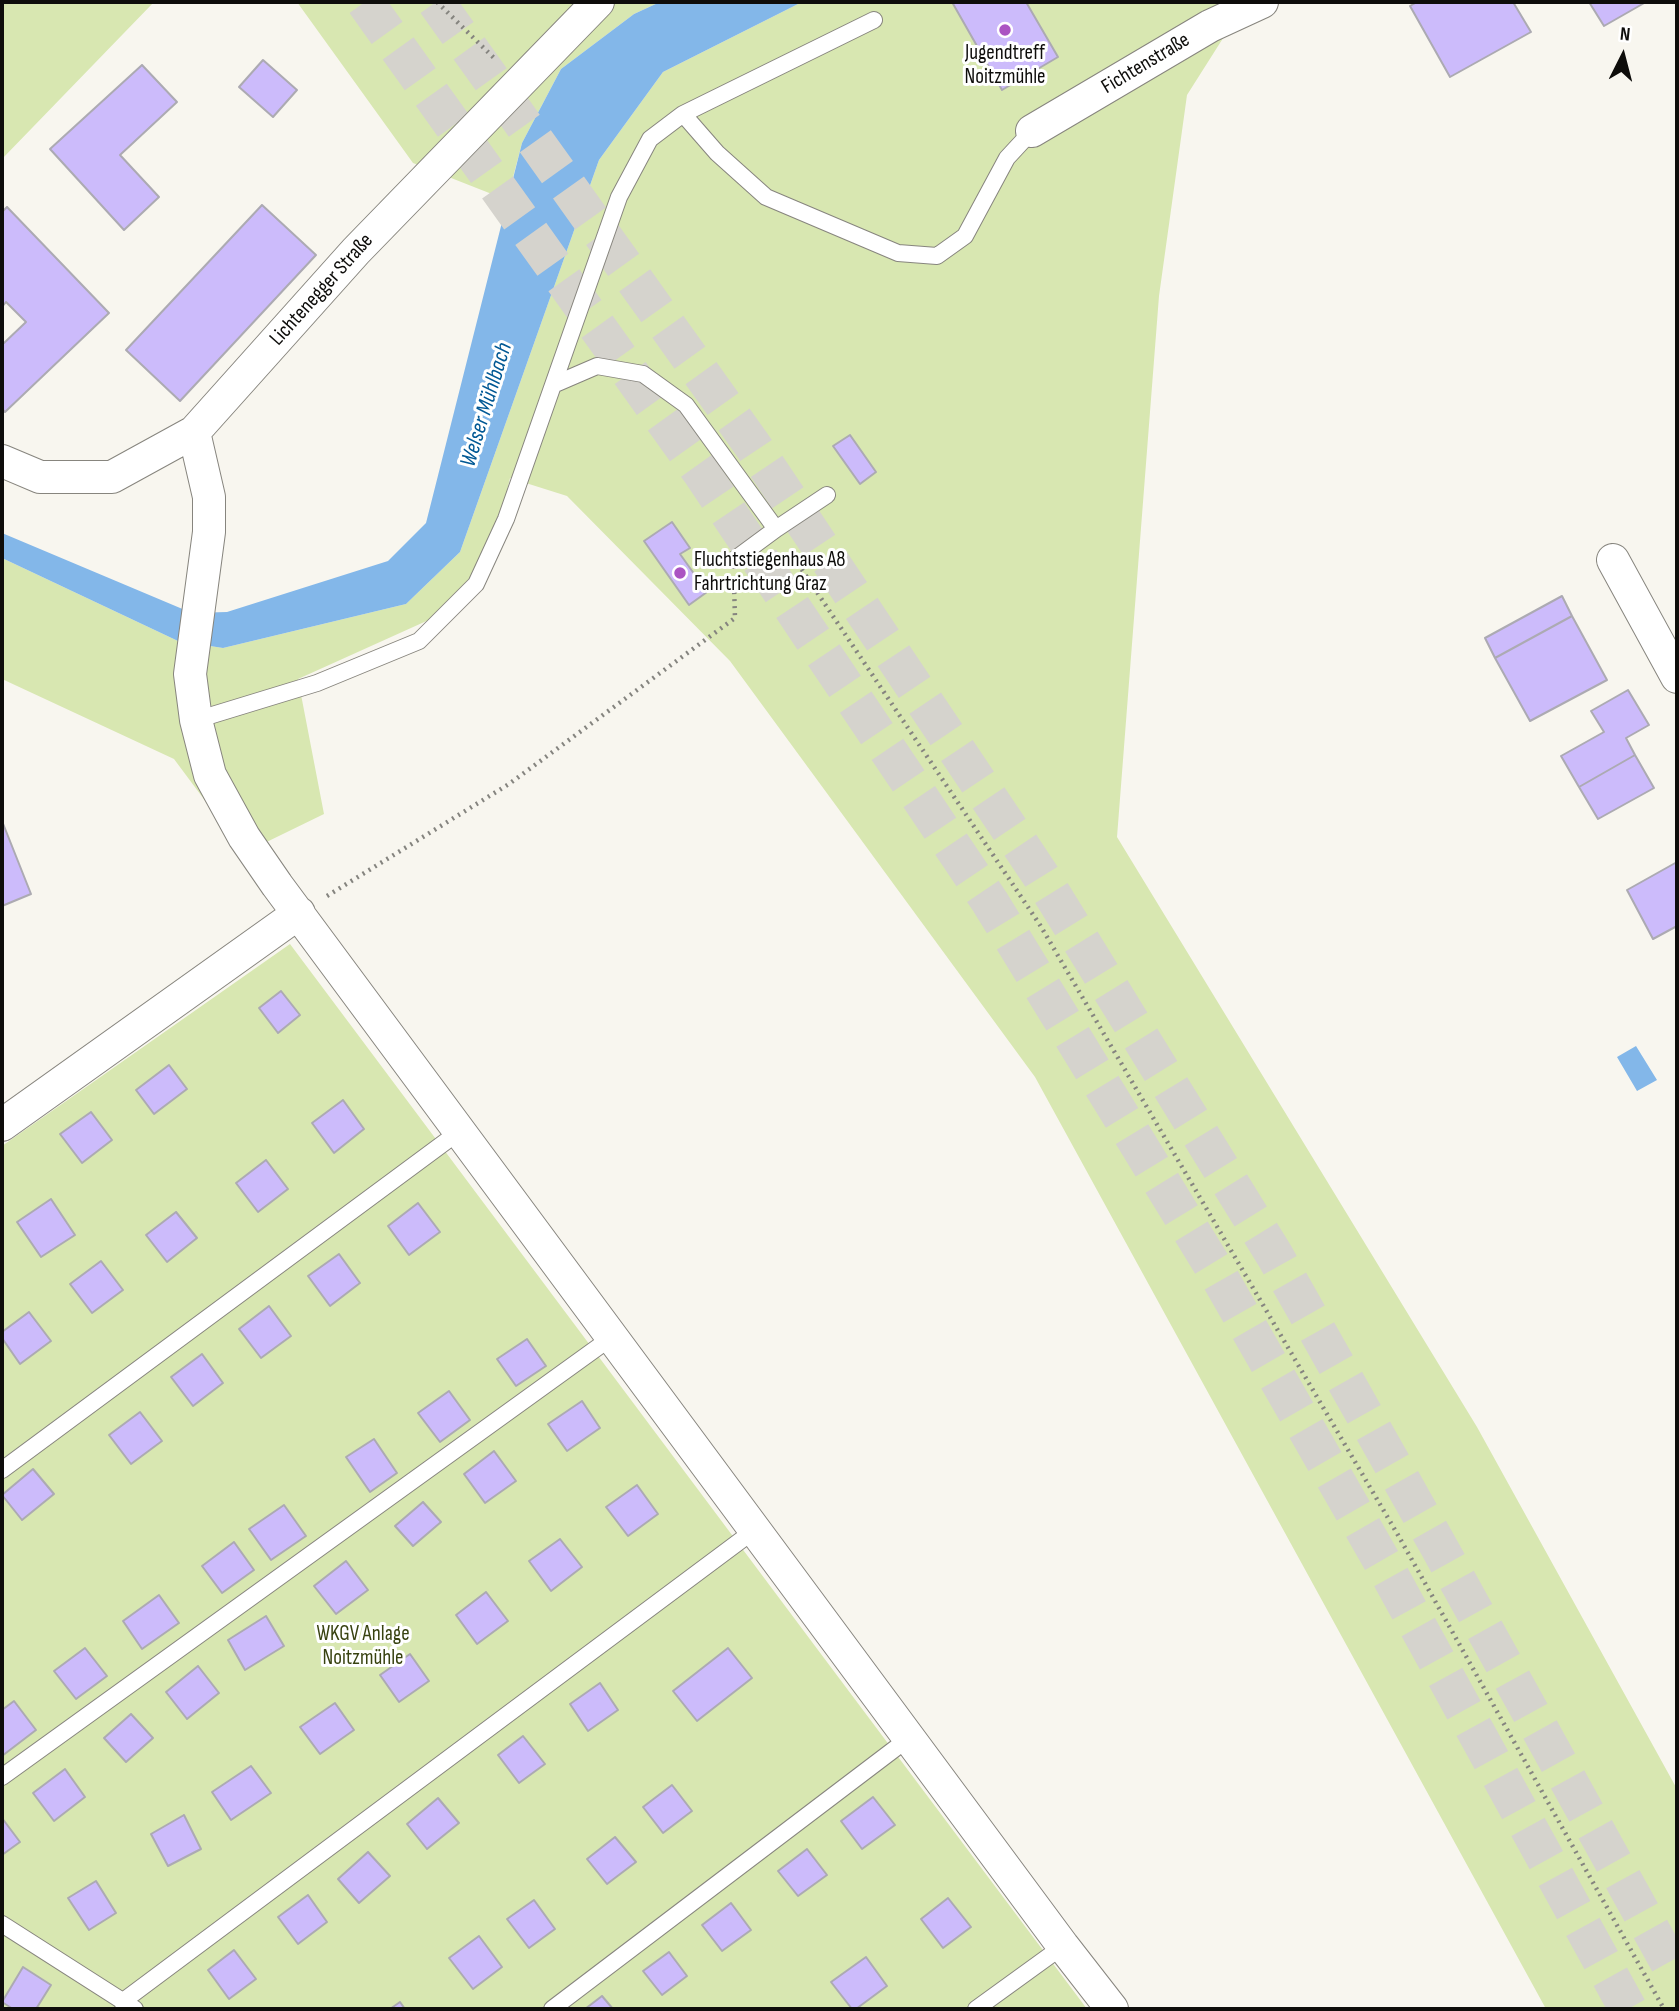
<!DOCTYPE html>
<html>
<head>
<meta charset="utf-8">
<style>
  body { margin:0 }
  #map { position:relative; width:1679px; height:2011px; overflow:hidden; background:#f8f6ef; font-family:"Sofia Sans Condensed",sans-serif }
  canvas { display:block }
  .frame { position:absolute; inset:0; border:4px solid #0e0d0b; pointer-events:none }
  .north { position:absolute; left:1588px; top:21px; width:70px; height:70px; -webkit-text-stroke:5px #fff; paint-order:stroke; rotate:6deg; font-size:19px; font-weight:700; line-height:28px; text-align:center; color:#0e0d0b }
  .north::after { content:''; display:block; margin:auto; width:24px; height:32px; background:#0e0d0b; clip-path:polygon(50% 0,100% 100%,50% 72%,0 100%) }
</style>
</head>
<body>
<div id="map">
<canvas width="1679" height="2011"></canvas>
<div class="frame"></div>
<div class="north">N</div>
</div>
<script>
const c = document.querySelector('canvas').getContext('2d');
c.lineJoin = 'round';
function fill(path, color) {
  c.fillStyle = color;
  c.fill(path, 'evenodd');
}
function poly(rows) {
  const path = new Path2D();
  for (const r of rows) {
    path.moveTo(r[0], r[1]);
    for (let i = 2; i < r.length; i += 2) path.lineTo(r[i], r[i + 1]);
  }
  return path;
}
function trace(path, color, width, dash) {
  c.strokeStyle = color;
  c.lineWidth = width;
  c.lineCap = dash ? 'butt' : 'round';
  c.setLineDash(dash || []);
  c.stroke(path);
}
function label(font, color, halo, rows, align = 'center') {
  c.font = font + ' "Sofia Sans Condensed",sans-serif';
  c.lineWidth = 6;
  c.setLineDash([]);
  c.textBaseline = 'middle';
  c.strokeStyle = halo;
  c.fillStyle = color;
  for (const [text, x, y, turn = 0] of rows) {
    c.save();
    c.translate(x, y);
    c.rotate((+turn || 0) * Math.PI / 180);
    c.textAlign = isNaN(turn) ? turn : align;
    if (halo) c.strokeText(text, 0, 0);
    c.fillText(text, 0, 0);
    c.restore();
  }
}
fill(poly([
  [2,2,154,2,2,159],
  [297,2,660,2,634,14,561,69,522,143,507,200,413,163],
  [802,2,1246,2,1187,95,1159,296,1117,837,1477,1427,1677,1789,1677,2009,1546,2009,1035,1077,730,661,567,496,510,478,493,551,442,614,298,679,324,814,244,853,174,759,2,679,2,558,178,641,223,648,406,604,460,552,599,160,663,72],
  [290,944,815,1646,1087,2009,2,2009,2,1146]
]), '#d8e7b1');
fill(poly([
  [660,2,802,2,663,72,599,160,460,552,406,604,223,648,178,641,2,558,2,533,192,613,227,612,388,561,426,523,522,143,561,69,634,14],
  [1636,1046,1657,1080,1637,1091,1617,1057]
]), '#83b7e9');
const building = poly([
  [952,2,1026,2,1058,57,1002,90,952,2],
  [1417,2,1513,2,1531,32,1450,77,1410,6,1417,2],
  [1589,2,1646,2,1604,26,1589,2],
  [263,60,297,90,273,117,239,87,263,60],
  [142,65,177,102,120,155,159,197,124,230,50,149,142,65],
  [262,205,316,255,180,401,126,350,262,205],
  [7,207,109,313,5,412,2,409,2,341,4,343,26,322,6,302,2,307,2,212,7,207],
  [850,435,876,472,860,484,833,446,850,435],
  [672,522,690,548,680,554,707,592,689,605,644,541,672,522],
  [1562,596,1572,616,1495,658,1485,638,1562,596],
  [1572,616,1607,680,1530,721,1495,658,1572,616],
  [1628,690,1649,725,1626,738,1635,755,1579,787,1561,756,1604,732,1591,711,1628,690],
  [1635,755,1654,788,1598,819,1579,787,1635,755],
  [2,821,31,894,2,906,2,821],
  [1677,862,1677,926,1653,939,1627,890,1677,862],
  [281,991,300,1015,278,1033,259,1008,281,991],
  [169,1065,187,1089,154,1114,136,1090,169,1065],
  [343,1100,364,1129,334,1153,312,1123,343,1100],
  [91,1112,112,1140,82,1163,60,1134,91,1112],
  [266,1160,288,1189,258,1212,236,1183,266,1160],
  [51,1199,75,1235,41,1257,17,1222,51,1199],
  [418,1203,440,1232,409,1255,388,1226,418,1203],
  [176,1212,197,1238,167,1262,146,1235,176,1212],
  [339,1254,360,1283,330,1306,308,1276,339,1254],
  [101,1261,123,1290,92,1313,70,1284,101,1261],
  [269,1306,291,1336,261,1358,239,1329,269,1306],
  [29,1312,51,1341,20,1364,2,1338,2,1332,29,1312],
  [527,1339,546,1366,516,1386,497,1359,527,1339],
  [202,1354,223,1383,193,1406,171,1377,202,1354],
  [449,1391,470,1420,440,1442,418,1413,449,1391],
  [582,1401,600,1428,567,1451,548,1424,582,1401],
  [140,1412,162,1441,131,1464,109,1435,140,1412],
  [374,1439,397,1473,370,1492,346,1457,374,1439],
  [494,1451,516,1481,485,1503,464,1474,494,1451],
  [33,1469,54,1494,22,1520,2,1495,33,1469],
  [637,1485,658,1514,628,1536,606,1507,637,1485],
  [423,1502,441,1522,413,1546,395,1526,423,1502],
  [284,1505,306,1536,271,1560,249,1529,284,1505],
  [560,1539,582,1567,551,1591,529,1561,560,1539],
  [234,1542,254,1570,222,1593,202,1566,234,1542],
  [346,1561,368,1590,336,1614,314,1586,346,1561],
  [486,1592,508,1621,477,1644,456,1615,486,1592],
  [159,1595,179,1623,142,1649,123,1621,159,1595],
  [266,1616,284,1646,245,1670,228,1640,266,1616],
  [85,1648,107,1676,76,1699,54,1671,85,1648],
  [728,1648,752,1678,697,1721,673,1691,728,1648],
  [410,1654,429,1681,399,1702,380,1675,410,1654],
  [198,1666,219,1693,187,1719,166,1692,198,1666],
  [600,1683,618,1710,588,1731,570,1704,600,1683],
  [14,1701,36,1730,2,1756,2,1710,14,1701],
  [335,1703,354,1730,320,1754,300,1727,335,1703],
  [131,1714,153,1738,126,1762,104,1738,131,1714],
  [523,1736,545,1764,519,1783,498,1755,523,1736],
  [251,1766,271,1793,231,1820,212,1792,251,1766],
  [65,1769,85,1797,54,1821,33,1793,65,1769],
  [672,1785,692,1811,663,1833,643,1807,672,1785],
  [873,1797,895,1825,862,1849,841,1821,873,1797],
  [438,1798,459,1823,427,1849,407,1824,438,1798],
  [184,1815,201,1849,168,1866,151,1834,184,1815],
  [2,1818,20,1842,2,1855,2,1818],
  [615,1837,636,1862,607,1884,587,1859,615,1837],
  [807,1849,827,1875,798,1896,778,1871,807,1849],
  [368,1852,390,1876,359,1903,338,1879,368,1852],
  [96,1881,116,1913,89,1930,68,1898,96,1881],
  [308,1895,327,1922,298,1944,278,1917,308,1895],
  [948,1898,971,1927,943,1948,921,1919,948,1898],
  [534,1900,555,1929,529,1948,507,1919,534,1900],
  [731,1903,751,1930,722,1951,702,1925,731,1903],
  [479,1936,502,1967,473,1989,449,1958,479,1936],
  [234,1950,256,1979,229,1999,208,1970,234,1950],
  [669,1952,687,1976,662,1995,643,1971,669,1952],
  [866,1957,887,1986,856,2009,852,2009,831,1982,866,1957],
  [23,1967,51,1985,36,2009,13,2009,2,2002,23,1967],
  [602,1996,613,2009,585,2009,602,1996],
  [400,2002,405,2009,390,2009,400,2002]
]);
fill(building, '#ccbbfb');
trace(building, '#acaab2', 2);
trace(poly([
  [365,2,701,472,990,902,1220,1278,1387,1570,1628,2009],
  [436,2,753,446,1041,876,1275,1256,1439,1547,1677,1977]
]), '#d5d3cd', 38, [38, 19]);
const lane = poly([
  [874,20,683,114,717,153,766,197,898,253,937,256,965,236,1007,158,1032,131],
  [553,385,597,366,643,374,686,405,776,529,827,495],
  [734,560,776,529],
  [196,720,317,683,419,641,476,584,506,519,619,197,650,139,683,114],
  [2,1470,460,1131],
  [2,1777,612,1337],
  [2,1924,135,2009],
  [122,2002,756,1529],
  [552,2009,909,1738],
  [976,2009,1063,1946]
]);
const street = poly([
  [1032,131,1210,26,1262,2],
  [194,432,209,497,209,532,190,674,196,720,210,775,244,837,277,885,1063,1946,1112,2009],
  [2,461,40,477,112,477,194,432,356,251,598,2],
  [1613,560,1677,677],
  [2,1125,299,913]
]);
trace(lane, '#87857e', 18);
trace(street, '#87857e', 34);
trace(poly([
  [437,2,494,58],
  [790,552,1040,925,1398,1535,1664,2009],
  [327,896,509,784,735,618,734,585]
]), '#85847f', 4.5, [2, 5]);
trace(lane, '#fff', 16);
trace(street, '#fff', 32);
for (const [x, y, r, color] of [
  [1005,30,7,"#ab54c2"],
  [680,573,7,"#ab54c2"]
]) {
  const dot = new Path2D();
  dot.arc(x, y, r, 0, 2 * Math.PI);
  c.fillStyle = color;
  c.fill(dot);
  trace(dot, '#fff', 2.5);
}
label('21px', '#0e0d0b', '#fff', [
  ["Jugendtreff",1005,54],
  ["Noitzmühle",1005,78],
  ["Fluchtstiegenhaus A8",694,561,"left"],
  ["Fahrtrichtung Graz",694,585,"left"]
]);
label('21px', '#0e0d0b', '#fff', [
  ["Fichtenstraße",1146,64,-31],
  ["Lichtenegger Straße",322,290,-48]
]);
label('21px', '#384210', '#fff', [
  ["WKGV Anlage",363,1635],
  ["Noitzmühle",363,1659]
]);
label('italic 23px', '#015894', '#fff', [
  ["Welser Mühlbach",487,405,-73]
]);
</script>
</body>
</html>
